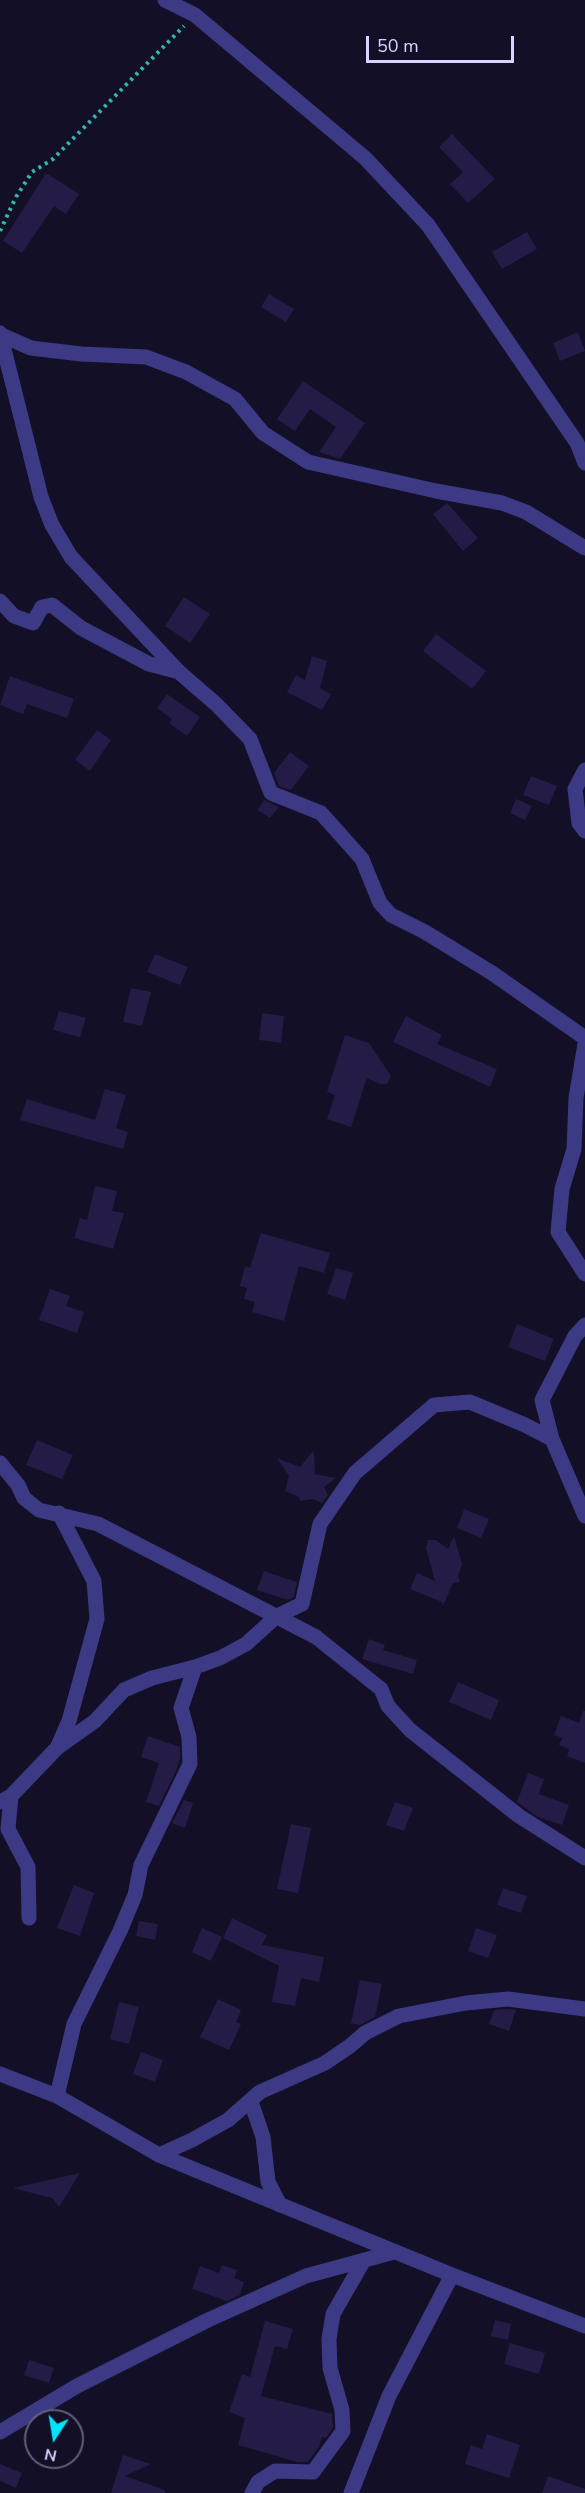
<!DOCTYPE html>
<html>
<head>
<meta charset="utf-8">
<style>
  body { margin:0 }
  #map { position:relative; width:585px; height:2493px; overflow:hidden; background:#130f26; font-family:"Nunito Sans",sans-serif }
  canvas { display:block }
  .north { position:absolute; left:24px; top:2409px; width:60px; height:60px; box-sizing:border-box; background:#130f26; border:2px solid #625e7d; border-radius:50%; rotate:192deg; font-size:16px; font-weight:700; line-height:24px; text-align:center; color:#d9d4ff }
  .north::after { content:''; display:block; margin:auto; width:21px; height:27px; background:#00e5ff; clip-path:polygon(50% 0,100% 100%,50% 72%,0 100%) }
  .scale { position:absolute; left:366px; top:36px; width:148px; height:27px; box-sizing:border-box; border:3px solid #d9d4ff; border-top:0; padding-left:8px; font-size:18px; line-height:21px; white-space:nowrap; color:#d9d4ff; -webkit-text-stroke:4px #130f26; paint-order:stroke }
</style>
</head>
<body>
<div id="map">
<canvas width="585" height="2493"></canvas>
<div class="north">N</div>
<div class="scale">50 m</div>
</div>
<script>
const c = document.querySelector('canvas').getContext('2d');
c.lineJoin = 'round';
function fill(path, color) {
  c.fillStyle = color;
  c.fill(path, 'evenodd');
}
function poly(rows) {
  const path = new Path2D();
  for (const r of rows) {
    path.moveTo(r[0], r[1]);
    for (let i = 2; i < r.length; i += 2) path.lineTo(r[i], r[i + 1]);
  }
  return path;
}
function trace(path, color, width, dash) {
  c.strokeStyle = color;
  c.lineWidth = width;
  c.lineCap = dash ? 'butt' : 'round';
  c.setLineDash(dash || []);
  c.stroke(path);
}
fill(poly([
  [452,134,495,179,468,203,450,184,463,172,439,147],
  [46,173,79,194,66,214,54,206,22,253,3,241],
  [527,232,537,249,502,269,492,252],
  [269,294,294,309,286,322,261,307],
  [578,332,585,351,560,361,553,343],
  [303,381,365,423,340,459,319,452,336,427,310,409,295,431,277,419],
  [447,503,478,538,463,551,433,514],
  [184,597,210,614,190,643,165,626],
  [436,634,486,671,472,689,423,651],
  [312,656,327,661,320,688,331,694,322,710,287,692,296,675,305,680],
  [10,676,74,699,67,718,27,704,23,714,0,705],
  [167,694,200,717,187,736,169,723,172,719,157,708],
  [97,730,111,740,90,771,75,760],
  [290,752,309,766,291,790,279,786,274,773],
  [531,776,557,786,549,805,523,795],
  [516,799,532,806,525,820,510,813],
  [264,800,279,807,270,818,258,810],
  [155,954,188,967,180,985,147,972],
  [131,988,151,992,142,1026,123,1022],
  [59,1011,86,1018,80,1037,53,1030],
  [262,1013,284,1016,281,1043,259,1040],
  [406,1016,442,1035,437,1044,497,1069,490,1087,393,1042],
  [345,1035,369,1043,391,1076,387,1084,380,1084,367,1078,351,1127,327,1119,335,1095,327,1092],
  [105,1089,126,1095,116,1128,128,1132,123,1149,20,1120,27,1099,95,1120],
  [95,1186,117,1191,112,1211,124,1213,113,1249,74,1238,80,1218,87,1220],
  [261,1233,330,1253,324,1273,299,1266,284,1321,252,1312,255,1302,244,1299,247,1288,240,1286,245,1266,250,1268],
  [336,1268,353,1273,345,1300,327,1294],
  [50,1289,70,1296,66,1306,84,1312,77,1333,39,1320],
  [517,1324,554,1339,545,1361,508,1347],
  [37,1440,73,1455,62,1479,26,1465],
  [314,1450,315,1474,336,1478,324,1487,328,1495,322,1503,313,1499,300,1501,299,1497,285,1491,289,1476,277,1458,300,1467],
  [464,1509,489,1519,481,1538,457,1528],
  [454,1536,462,1564,458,1576,460,1582,453,1583,443,1606,442,1602,410,1589,417,1573,435,1581,426,1548,428,1540,436,1540,448,1549],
  [264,1571,297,1582,294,1597,288,1600,257,1590],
  [369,1639,385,1645,383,1650,417,1660,413,1674,362,1659],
  [458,1682,499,1700,491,1720,449,1702],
  [583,1711,585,1711,585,1763,567,1756,569,1749,559,1745,562,1738,554,1735,561,1716,579,1723],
  [148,1736,180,1747,180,1758,176,1771,159,1806,146,1802,159,1763,141,1757],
  [528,1773,544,1779,539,1794,569,1805,562,1825,538,1817,517,1802],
  [184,1800,193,1803,185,1828,172,1823],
  [395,1802,413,1808,404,1831,386,1825],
  [291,1824,311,1828,298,1893,277,1889],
  [74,1885,94,1893,80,1936,57,1928],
  [503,1888,527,1896,521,1913,497,1905],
  [232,1918,267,1935,262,1945,324,1957,319,1982,301,1978,295,2006,272,2002,279,1966,223,1938],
  [139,1921,158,1924,155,1940,136,1936],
  [202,1928,222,1937,211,1961,192,1952],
  [476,1928,497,1935,488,1958,468,1951],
  [360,1980,382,1984,375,2017,360,2025,351,2023],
  [218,1999,241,2010,236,2022,241,2024,229,2050,200,2037],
  [119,2002,139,2007,129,2044,110,2039],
  [508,2009,516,2010,509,2031,489,2024,494,2010],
  [141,2052,163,2060,155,2082,133,2074],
  [80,2173,59,2207,52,2198,13,2188],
  [222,2265,237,2270,234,2278,244,2282,240,2295,227,2301,192,2289,200,2266,219,2273],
  [495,2320,511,2324,508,2340,491,2336],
  [265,2321,293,2329,287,2349,275,2346,261,2396,332,2414,333,2428,326,2438,322,2437,319,2447,308,2462,297,2462,238,2445,245,2418,229,2412,242,2374,250,2377],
  [510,2343,545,2353,539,2374,504,2364],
  [29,2360,54,2368,49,2383,24,2375],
  [487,2434,520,2445,509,2478,465,2464,471,2445,482,2449],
  [123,2455,151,2464,125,2476,165,2490,165,2493,111,2493],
  [0,2464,22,2473,16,2488,0,2481],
  [548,2476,585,2489,585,2493,542,2493]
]), '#241b47');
trace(poly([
  [0,231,16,197,32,172,53,159,184,26]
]), '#2fb8b0', 4, [3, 4.5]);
trace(poly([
  [165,0,195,15,365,158,428,225,577,443,585,463],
  [0,333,41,497,52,525,71,557,179,672],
  [1,335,31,348,81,354,146,357,186,372,235,399,263,433,308,462,436,491,502,503,526,512,585,548],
  [0,601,14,616,33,623,42,607,52,605,81,628,149,664,179,672,217,705,250,739,271,793,321,813,362,859,380,903,391,915,425,932,492,973,585,1038],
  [585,770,575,789,579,823,585,831],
  [585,1044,576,1098,574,1149,562,1189,558,1232,585,1274],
  [585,1325,575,1336,542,1400,552,1439,585,1516],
  [0,1463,18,1485,24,1498,39,1510,98,1524,316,1637,381,1689,388,1706,410,1730,519,1816,585,1858],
  [57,1748,69,1721,97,1619,94,1581,59,1513],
  [11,1796,8,1829,28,1867,29,1918],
  [0,1802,11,1796,57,1748,95,1721,124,1690,152,1678,195,1667],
  [0,2074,57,2096,159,2155,452,2275,585,2326],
  [57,2096,74,2024,120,1931,135,1895,141,1865,190,1764,189,1737,181,1708,195,1667,220,1658,246,1644,277,1616,302,1604,320,1524,355,1473,434,1405,470,1402,525,1425,552,1439],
  [251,2102,263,2137,268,2182,280,2205],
  [159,2155,192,2140,228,2120,260,2092,325,2063,350,2046,365,2033,399,2016,466,2003,508,1999,585,2009],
  [0,2432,77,2386,208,2320,306,2276,394,2252],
  [252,2493,258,2482,275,2471,313,2472,343,2431,342,2410,330,2368,329,2339,333,2314,364,2260],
  [351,2493,389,2396,452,2275]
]), '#3d3a85', 15);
</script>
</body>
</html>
